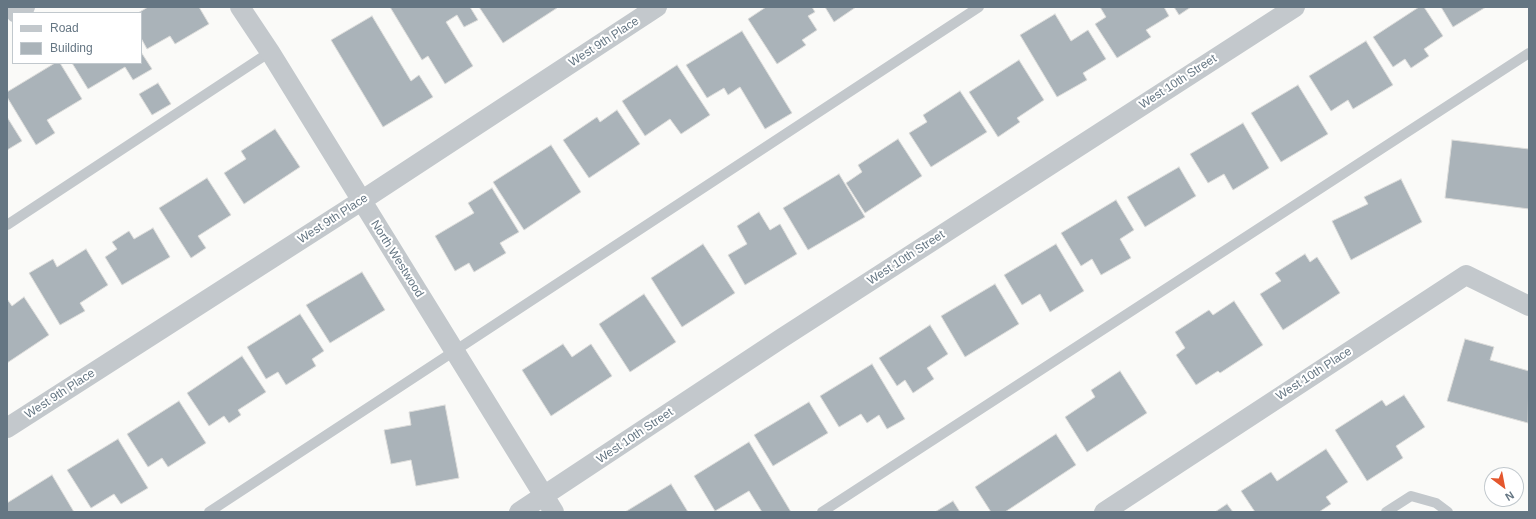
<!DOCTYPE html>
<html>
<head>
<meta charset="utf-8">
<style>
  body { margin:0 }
  #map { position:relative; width:1536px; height:519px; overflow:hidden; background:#fafaf8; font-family:Helvetica,sans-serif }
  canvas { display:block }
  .frame { position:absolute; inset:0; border:8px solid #657683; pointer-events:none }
  .legend { position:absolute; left:12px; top:12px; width:130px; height:52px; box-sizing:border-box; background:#fff; border:1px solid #c1c8cd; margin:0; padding:5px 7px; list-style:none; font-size:12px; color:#657683 }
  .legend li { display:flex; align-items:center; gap:8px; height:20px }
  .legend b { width:20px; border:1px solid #c1c8cd }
  .north { position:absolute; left:1484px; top:467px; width:40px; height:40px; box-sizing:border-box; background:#fff; border:1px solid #c1c8cd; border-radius:50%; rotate:148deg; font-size:11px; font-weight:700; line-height:16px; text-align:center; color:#657683 }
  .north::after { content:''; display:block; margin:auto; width:14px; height:18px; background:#e4572e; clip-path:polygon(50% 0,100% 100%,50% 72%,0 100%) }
</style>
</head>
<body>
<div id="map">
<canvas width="1536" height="519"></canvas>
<div class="frame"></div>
<ul class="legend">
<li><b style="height:5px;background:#c3c8cc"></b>Road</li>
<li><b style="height:11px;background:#aab3b9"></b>Building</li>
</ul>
<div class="north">N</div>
</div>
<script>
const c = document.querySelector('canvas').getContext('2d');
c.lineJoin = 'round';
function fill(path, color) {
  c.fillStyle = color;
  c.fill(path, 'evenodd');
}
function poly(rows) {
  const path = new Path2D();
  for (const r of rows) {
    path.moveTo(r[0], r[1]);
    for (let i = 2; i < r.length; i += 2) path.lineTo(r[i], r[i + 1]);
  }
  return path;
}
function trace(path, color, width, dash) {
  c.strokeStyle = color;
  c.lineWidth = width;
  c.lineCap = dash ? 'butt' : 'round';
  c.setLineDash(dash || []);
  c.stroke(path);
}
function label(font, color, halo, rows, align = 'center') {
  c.font = font + ' Helvetica,sans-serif';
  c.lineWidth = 4;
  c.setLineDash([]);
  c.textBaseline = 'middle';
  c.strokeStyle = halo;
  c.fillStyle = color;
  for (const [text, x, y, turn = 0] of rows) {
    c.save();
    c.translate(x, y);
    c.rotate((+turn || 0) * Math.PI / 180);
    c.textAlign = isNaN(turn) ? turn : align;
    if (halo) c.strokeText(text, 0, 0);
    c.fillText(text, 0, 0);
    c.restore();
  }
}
const building = poly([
  [148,7,199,7,209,24,175,44,170,36,147,49,141,38,141,13,138,13,148,7],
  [390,7,470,7,478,20,464,27,457,15,446,22,473,66,445,84,428,56,422,60,390,7],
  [479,7,556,7,557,8,503,43,479,7],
  [766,7,812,7,815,12,808,16,817,30,802,40,806,45,777,64,748,19,766,7],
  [825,7,856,7,834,22,825,7],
  [1100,7,1164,7,1169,16,1146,30,1151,37,1117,58,1095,24,1106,17,1100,7],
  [1174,7,1191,7,1179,15,1174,7],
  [1419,7,1424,7,1443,36,1424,49,1429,56,1411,68,1405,59,1393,67,1373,37,1419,7],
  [1441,7,1486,7,1453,27,1441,7],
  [1055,14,1071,41,1088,30,1106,59,1083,73,1087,80,1057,97,1020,35,1055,14],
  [372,16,411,81,419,75,433,97,383,127,331,40,372,16],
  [742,31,792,113,765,129,740,87,728,95,724,88,707,98,686,65,742,31],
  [1366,41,1393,85,1353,109,1348,100,1331,111,1309,76,1366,41],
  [141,52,152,69,133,80,125,67,88,89,72,63,141,63,141,52],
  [1019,60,1044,100,1017,118,1020,122,998,137,969,92,1019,60],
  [55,63,60,63,82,99,47,120,55,133,36,145,7,97,7,92,55,63],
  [677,65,710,115,681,134,670,119,645,136,622,101,677,65],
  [158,83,171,104,152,115,139,94,158,83],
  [1298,85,1328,134,1281,162,1251,113,1298,85],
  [960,91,987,132,931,167,909,133,927,122,923,115,960,91],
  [617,110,640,144,589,178,563,140,597,117,600,122,617,110],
  [7,117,22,141,7,150,7,117],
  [1243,123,1269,168,1233,190,1224,174,1208,183,1190,154,1243,123],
  [275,129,300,167,244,204,224,173,246,159,241,151,275,129],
  [898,139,922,176,865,213,846,183,862,172,858,165,898,139],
  [1452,140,1529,149,1529,209,1445,198,1452,140],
  [551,145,581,192,524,230,493,182,551,145],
  [1179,167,1196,196,1145,227,1127,197,1179,167],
  [839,174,865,217,808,250,783,208,839,174],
  [207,178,231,215,198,236,206,248,191,258,159,208,207,178],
  [1401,179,1422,222,1351,260,1332,221,1368,204,1364,197,1401,179],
  [492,188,519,232,500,243,506,253,474,272,469,263,455,271,435,236,474,213,468,203,492,188],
  [1116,200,1134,230,1120,239,1131,258,1101,275,1092,259,1081,266,1061,233,1116,200],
  [759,212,770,230,780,224,797,254,745,285,728,255,747,244,737,226,759,212],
  [153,228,170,257,122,285,105,257,117,249,112,242,129,231,134,239,153,228],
  [703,244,735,293,682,327,651,278,703,244],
  [1056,244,1084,291,1050,312,1040,294,1022,305,1004,275,1056,244],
  [86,249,108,285,80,303,85,311,60,325,29,273,53,259,57,267,86,249],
  [1305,254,1310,262,1317,257,1340,293,1283,330,1260,294,1281,281,1275,273,1305,254],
  [362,272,385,310,330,343,306,305,362,272],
  [995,284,1019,324,965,357,941,316,995,284],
  [644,294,676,342,630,372,599,324,644,294],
  [24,297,49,335,7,363,7,299,12,306,24,297],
  [1234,301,1263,345,1220,373,1218,371,1196,385,1176,355,1185,348,1175,332,1209,310,1213,315,1234,301],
  [300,314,324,351,312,359,316,366,286,385,278,372,266,379,247,347,300,314],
  [930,325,948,354,927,368,934,379,913,393,905,380,897,386,879,358,930,325],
  [1465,339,1494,347,1490,360,1529,371,1528,423,1447,401,1465,339],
  [563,344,572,357,591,344,612,376,551,416,522,370,563,344],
  [242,356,266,392,238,410,241,415,229,423,224,416,209,426,187,393,242,356],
  [872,364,905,419,887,429,879,415,867,423,861,414,839,427,820,396,872,364],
  [1120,371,1147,413,1087,452,1065,417,1095,397,1091,390,1120,371],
  [1404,395,1425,427,1396,446,1403,458,1367,481,1335,430,1382,400,1386,406,1404,395],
  [179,401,206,443,168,467,162,458,148,467,127,434,179,401],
  [809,402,828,433,773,466,754,435,809,402],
  [445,405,459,478,416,486,411,460,391,464,384,430,411,425,409,412,445,405],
  [1056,434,1076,465,1005,512,991,512,975,487,1056,434],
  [118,439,148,488,121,504,114,494,91,508,67,470,118,439],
  [749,442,791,512,762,512,749,491,715,511,694,476,749,442],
  [1326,449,1348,482,1326,497,1331,504,1319,512,1255,512,1241,491,1271,472,1277,481,1326,449],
  [52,475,74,512,7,512,7,503,52,475],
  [671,484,688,512,625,512,671,484],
  [953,501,960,512,935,512,953,501],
  [1227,504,1233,512,1215,512,1227,504]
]);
fill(building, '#aab3b9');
trace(building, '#dcdcda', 1);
trace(poly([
  [7,225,270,52],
  [209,512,979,7],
  [822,512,1529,53],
  [1386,512,1411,496,1436,503,1448,512]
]), '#c3c8cc', 10);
trace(poly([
  [240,7,270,52,554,512],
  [16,13,25,7],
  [7,428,361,201,657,7],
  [519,512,782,338,1295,7],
  [1104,512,1466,275,1529,306]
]), '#c3c8cc', 20);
label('12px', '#657683', '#fff', [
  ["West 9th Place",604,42,-33],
  ["West 10th Street",1178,82,-33],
  ["West 9th Place",333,219,-33],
  ["West 10th Street",906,258,-33],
  ["North Westwood",397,259,58],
  ["West 10th Place",1314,374,-33],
  ["West 9th Place",60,394,-33],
  ["West 10th Street",635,436,-34]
]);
</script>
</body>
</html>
